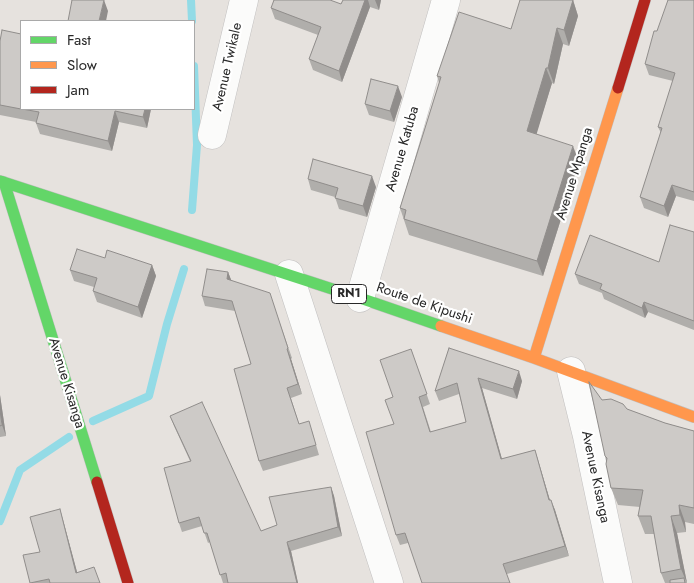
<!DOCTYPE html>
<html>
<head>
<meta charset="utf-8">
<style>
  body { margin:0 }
  #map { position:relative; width:694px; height:583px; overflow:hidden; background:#e6e2de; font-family:Jost,sans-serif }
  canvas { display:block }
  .legend { position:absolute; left:20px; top:20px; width:175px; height:90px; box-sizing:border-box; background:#fff; border:1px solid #a9a9a9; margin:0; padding:6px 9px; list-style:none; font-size:15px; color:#282828 }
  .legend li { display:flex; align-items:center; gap:10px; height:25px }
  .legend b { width:25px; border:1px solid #a9a9a9 }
</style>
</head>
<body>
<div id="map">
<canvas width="694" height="583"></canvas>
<ul class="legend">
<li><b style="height:6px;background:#63d668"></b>Fast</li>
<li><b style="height:6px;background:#ff974d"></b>Slow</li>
<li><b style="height:6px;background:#b3261e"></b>Jam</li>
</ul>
</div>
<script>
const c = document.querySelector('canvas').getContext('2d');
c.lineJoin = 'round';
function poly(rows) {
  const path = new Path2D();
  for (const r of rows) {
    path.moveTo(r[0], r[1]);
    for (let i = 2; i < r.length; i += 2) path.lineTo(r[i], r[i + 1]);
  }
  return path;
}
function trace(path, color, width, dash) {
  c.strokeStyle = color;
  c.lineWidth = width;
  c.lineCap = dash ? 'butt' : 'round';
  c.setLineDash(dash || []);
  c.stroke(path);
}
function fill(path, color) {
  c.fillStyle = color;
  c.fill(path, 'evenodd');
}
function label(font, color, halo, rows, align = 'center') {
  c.font = font + ' Jost,sans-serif';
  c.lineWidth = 4.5;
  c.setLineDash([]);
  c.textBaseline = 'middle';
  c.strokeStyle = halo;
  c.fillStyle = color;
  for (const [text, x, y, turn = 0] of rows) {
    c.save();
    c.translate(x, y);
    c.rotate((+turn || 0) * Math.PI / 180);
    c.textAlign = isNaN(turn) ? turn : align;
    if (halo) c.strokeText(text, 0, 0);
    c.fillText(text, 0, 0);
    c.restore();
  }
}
trace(poly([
  [191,0,192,21],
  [192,210,197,145,194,66],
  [93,421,149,396,167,324,184,269],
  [0,521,20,470,69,437]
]), '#93dbe6', 8);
const street = poly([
  [212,135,244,0],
  [289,274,389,583],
  [360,298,446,0],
  [571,371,587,436,618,583]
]);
const fast = poly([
  [0,181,360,298,441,326],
  [4,182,97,482]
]);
const slow = poly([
  [441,326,534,358,694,417],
  [534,358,618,88]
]);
const jam = poly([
  [618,88,645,0],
  [97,482,128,583]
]);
trace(street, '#c0bfbf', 29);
trace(fast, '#c0bfbf', 12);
trace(slow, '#c0bfbf', 12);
trace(jam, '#c0bfbf', 12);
trace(street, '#fbfbfa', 28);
trace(fast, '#63d668', 11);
trace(slow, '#ff974d', 11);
trace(jam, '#b3261e', 11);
fill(poly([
  [343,0,381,0,379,10,370,7,342,82,313,70,309,59,318,35,275,19,271,8,341,4],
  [573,0,578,16,569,46,563,44,554,84,552,83,536,134,579,162,543,276,409,235,400,208,439,83,437,76,511,29],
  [694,0,694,201,676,196,668,217,644,208,640,197,661,133,658,127,673,81,649,75,645,64],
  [0,41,151,109,147,128,119,122,112,151,40,134,36,123,36,122,0,115],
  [402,97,394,122,369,115,365,104],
  [308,179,376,187,367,217,339,209,335,197,311,190],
  [694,232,694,330,648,312,645,318,604,299,602,293,579,284,575,274,659,262],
  [105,258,152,265,156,276,142,318,97,302,93,291,94,287,74,281,70,270],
  [228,272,231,280,273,303,292,358,291,359,302,394,291,398,299,424,312,431,319,455,263,471,259,461,251,364,235,311,205,306,202,296],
  [449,348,522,381,517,399,482,388,502,459,535,450,550,500,555,510,569,556,507,574,408,543,400,545,396,535,393,397,411,349,430,404,423,407,431,432,466,422,459,394,439,401,435,391],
  [0,395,6,436,0,437],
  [602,400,665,423,694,431,694,524,685,522,686,532,677,533,687,583,665,583,661,573,654,534,645,534,638,516,640,507,618,505,611,488,606,461,605,456],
  [170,416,261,531,277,525,331,487,334,496,342,536,291,551,298,583,223,583,210,542,208,543,202,526,182,532,179,523,190,461,174,426],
  [60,509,63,520,77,572,100,583,30,583,40,552]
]), '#b0aeab');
fill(poly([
  [104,0,108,11,106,21,99,21],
  [365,0,368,0,370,7,342,82,339,71],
  [375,0,381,0,379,10],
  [573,0,578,16,569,46,564,30],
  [557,28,563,44,554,84,548,68],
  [546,68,552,83,533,146,527,131],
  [398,86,402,97,394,122,390,111],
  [145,109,151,109,147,128,143,117],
  [115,111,119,122,112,151,108,141],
  [573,146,579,162,543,276,537,261],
  [372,176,376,187,367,217,363,206],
  [672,185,676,196,668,217,664,206],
  [152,265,156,276,142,318,138,307],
  [228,272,232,282,227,279],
  [644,302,648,312,645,318,642,308],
  [287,349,291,359,302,394,298,384],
  [519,371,522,381,517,399,513,389],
  [478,378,482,388,505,470,501,459],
  [0,395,6,436,2,425,0,410],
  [535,450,538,460,553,511,549,500],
  [331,487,334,496,342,536,338,527],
  [551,500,555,510,569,556,565,546],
  [679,505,685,522,686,532,680,515],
  [60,509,63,520,80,583,76,573],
  [671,516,677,533,687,583,681,569],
  [287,542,291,551,298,583,297,583]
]), '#908d8b');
const building = poly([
  [72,0,104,0,99,21,68,21,72,0],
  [274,0,330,0,341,4,343,0,365,0,339,71,309,59,321,27,271,8,274,0],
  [520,0,573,0,564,30,557,28,548,68,546,68,527,131,573,146,537,261,404,219,406,210,400,208,441,77,437,76,459,12,511,29,520,0],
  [668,0,694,0,694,192,672,185,664,206,640,197,662,128,658,127,675,73,645,64,654,31,657,31,668,0],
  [2,30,21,34,21,109,0,105,0,41,2,30],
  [371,79,398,86,390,111,365,104,371,79],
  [22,109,145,109,143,117,115,111,108,141,36,123,39,112,22,109],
  [313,159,372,176,363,206,335,198,338,188,308,179,313,159],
  [670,225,694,232,694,321,644,302,642,308,600,289,602,284,575,274,590,235,659,262,670,225],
  [77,249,105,258,107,250,152,265,138,307,93,291,97,278,70,270,77,249],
  [207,269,228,272,227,279,270,293,288,348,287,349,298,384,287,388,299,424,309,421,316,445,259,461,234,369,251,364,232,301,202,296,207,269],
  [449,348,519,371,513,389,478,378,501,459,535,450,549,500,551,500,565,546,503,564,510,583,422,583,405,533,396,535,366,432,394,424,385,400,393,397,380,360,411,349,427,394,419,397,430,432,466,422,457,383,435,391,449,348],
  [589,382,602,400,611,399,623,404,627,409,665,423,694,431,694,508,679,505,680,515,671,516,681,569,661,573,651,516,638,516,643,490,611,488,606,464,607,458,605,456,589,382],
  [202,402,261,531,277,525,269,497,331,487,338,527,287,542,297,583,228,583,226,573,220,575,207,533,204,533,199,517,179,523,164,468,191,461,170,416,202,402],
  [0,410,2,425,0,426,0,410],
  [60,509,76,573,94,567,100,583,50,583,49,579,30,583,23,555,40,552,30,517,60,509],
  [684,578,685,583,670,583,670,580,684,578]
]);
fill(building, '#cdcac7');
trace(building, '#908d8b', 1);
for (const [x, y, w] of [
  [349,294,35]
]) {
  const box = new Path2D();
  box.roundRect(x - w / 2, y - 9.5, w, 19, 4);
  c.fillStyle = '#fff';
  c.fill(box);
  trace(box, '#282828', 1);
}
label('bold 12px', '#282828', null, [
  ["RN1",349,294]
]);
label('14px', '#282828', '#fff', [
  ["Avenue Twikale",228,67,-77],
  ["Avenue Katuba",403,149,-74],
  ["Avenue Mpanga",575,174,-73],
  ["Route de Kipushi",424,304,19],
  ["Avenue Kisanga",66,383,73],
  ["Avenue Kisanga",595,477,78]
]);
</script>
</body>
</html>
